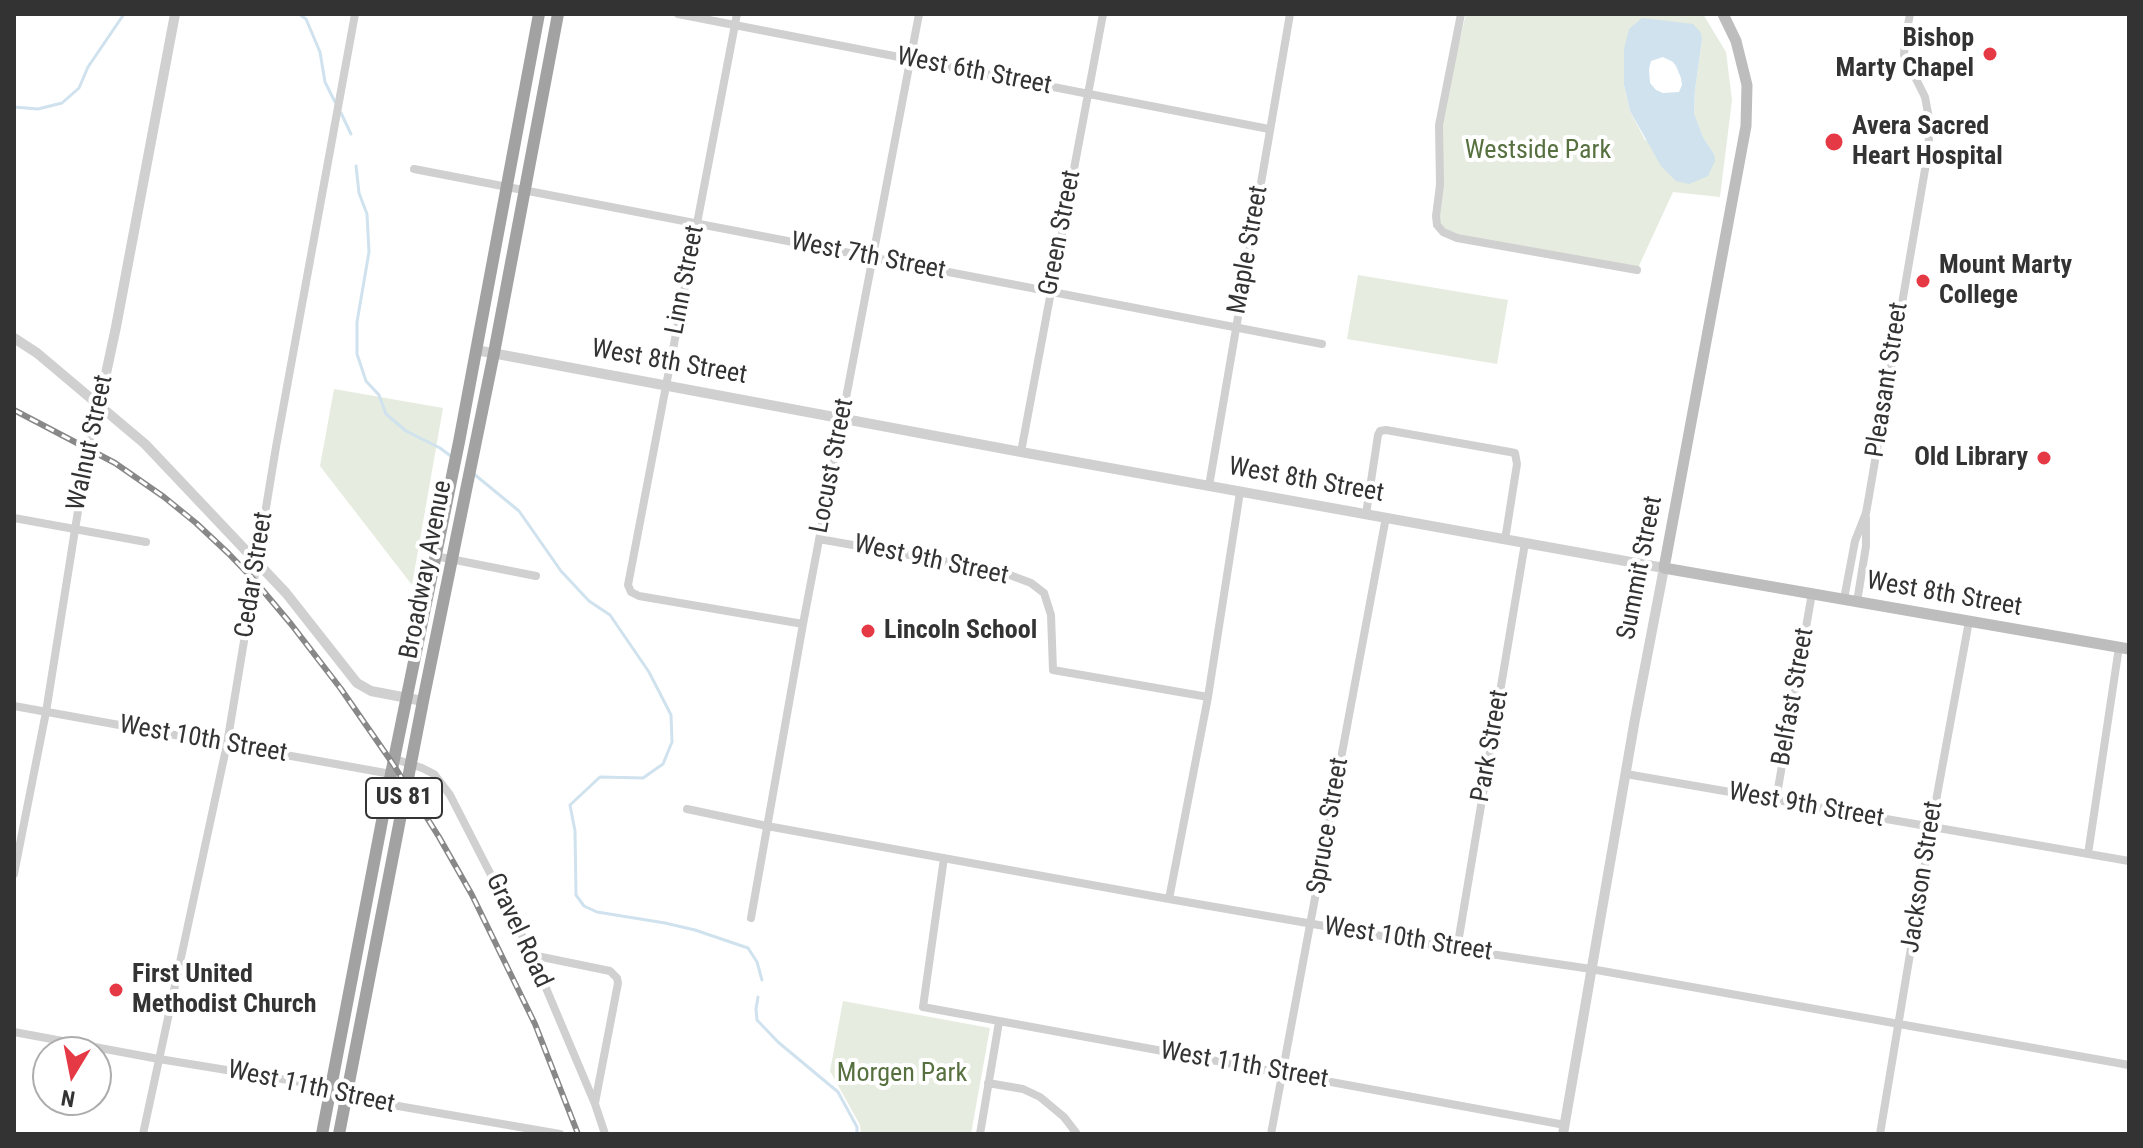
<!DOCTYPE html>
<html>
<head>
<meta charset="utf-8">
<style>
  body { margin:0 }
  #map { position:relative; width:2143px; height:1148px; overflow:hidden; background:#fff; font-family:"Roboto Condensed",sans-serif }
  canvas { display:block }
  .frame { position:absolute; inset:0; border:16px solid #333; pointer-events:none }
  .north { position:absolute; left:32px; top:1036px; width:80px; height:80px; box-sizing:border-box; background:#fff; border:2px solid #adadad; border-radius:50%; rotate:190deg; font-size:22px; font-weight:700; line-height:32px; text-align:center; color:#333 }
  .north::after { content:''; display:block; margin:auto; width:28px; height:36px; background:#e63946; clip-path:polygon(50% 0,100% 100%,50% 72%,0 100%) }
</style>
</head>
<body>
<div id="map">
<canvas width="2143" height="1148"></canvas>
<div class="frame"></div>
<div class="north">N</div>
</div>
<script>
const c = document.querySelector('canvas').getContext('2d');
c.lineJoin = 'round';
function fill(path, color) {
  c.fillStyle = color;
  c.fill(path, 'evenodd');
}
function poly(rows) {
  const path = new Path2D();
  for (const r of rows) {
    path.moveTo(r[0], r[1]);
    for (let i = 2; i < r.length; i += 2) path.lineTo(r[i], r[i + 1]);
  }
  return path;
}
function trace(path, color, width, dash) {
  c.strokeStyle = color;
  c.lineWidth = width;
  c.lineCap = dash ? 'butt' : 'round';
  c.setLineDash(dash || []);
  c.stroke(path);
}
function label(font, color, halo, rows, align = 'center') {
  c.font = font + ' "Roboto Condensed",sans-serif';
  c.lineWidth = 8;
  c.setLineDash([]);
  c.textBaseline = 'middle';
  c.strokeStyle = halo;
  c.fillStyle = color;
  for (const [text, x, y, turn = 0] of rows) {
    c.save();
    c.translate(x, y);
    c.rotate((+turn || 0) * Math.PI / 180);
    c.textAlign = isNaN(turn) ? turn : align;
    if (halo) c.strokeText(text, 0, 0);
    c.fillText(text, 0, 0);
    c.restore();
  }
}
fill(poly([
  [1466,14,1703,14,1726,52,1732,100,1720,197,1673,192,1637,270,1443,232,1436,216,1439,125],
  [1702,40,1695,90,1694,113,1703,137,1714,154,1645,140,1630,111,1624,85,1624,49],
  [1358,275,1508,300,1497,364,1347,339],
  [334,389,443,408,412,585,320,466],
  [843,1001,990,1028,971,1134,861,1134,860,1125,830,1071]
]), '#e6ecdf');
fill(poly([
  [1642,18,1693,24,1701,33,1702,40,1695,90,1694,113,1703,137,1714,154,1715,161,1708,176,1689,184,1676,181,1661,166,1630,111,1624,85,1624,49,1629,29],
  [1663,57,1673,62,1676,66,1681,78,1682,85,1679,92,1663,93,1656,90,1650,83,1649,69,1651,61]
]), '#cfe2ee');
trace(poly([
  [299,14,306,19,320,52,325,82,335,102],
  [14,107,38,109,62,103,79,88,88,67,124,14],
  [341,113,351,134],
  [356,166,359,193,367,214,369,252,357,322,357,354,366,381,379,395,386,414,406,431,440,448,452,457],
  [474,474,519,511,561,571,589,601,610,615,649,672,671,715,672,742,663,764,643,778,600,777,570,805,575,831,576,895,584,906,597,912,665,923,695,930,748,948,757,962,762,980],
  [758,997,756,1009,757,1020,778,1042,838,1092,857,1127,857,1134]
]), '#cfe2ee', 3);
trace(poly([
  [678,14,1269,129],
  [737,14,628,585,631,592,639,596,803,624],
  [1461,14,1439,125,1440,185,1436,216,1437,225,1443,232,1457,238,1637,270],
  [414,169,1322,344],
  [1021,452,1103,14],
  [1209,486,1290,14],
  [1366,514,1378,435,1380,431,1386,430,1510,452,1515,453,1517,464,1505,540],
  [14,518,146,542],
  [819,539,999,571,1031,583,1044,593,1051,615,1053,670,1208,697],
  [435,556,536,576],
  [1844,599,1855,541,1866,513,1869,496,1928,152,1930,124,1925,97,1904,55,1905,40,1910,14],
  [1857,602,1866,546,1866,518],
  [14,706,391,774],
  [395,759,422,768,434,774,450,795,532,955,595,1104,605,1134],
  [1626,774,2129,861],
  [1776,800,1812,593],
  [687,809,767,826,1169,899,1457,949,1591,969,2129,1065],
  [2088,854,2119,647],
  [944,858,923,1007,1565,1125],
  [14,874,46,712,88,448,99,406],
  [1169,899,1208,697,1240,492],
  [751,918,803,624,919,14],
  [1457,949,1525,543],
  [532,955,610,971,617,978,618,983,595,1103],
  [14,1032,159,1059,331,1087,346,1097,560,1134],
  [988,1083,1023,1089,1040,1097,1064,1117,1077,1134],
  [143,1134,227,744,276,447,355,14],
  [980,1134,999,1022],
  [1271,1134,1386,517],
  [1880,1134,1931,828,1969,621]
]), '#d0d0d0', 8);
trace(poly([
  [14,338,37,353,145,444,286,593,357,683,371,691,423,701],
  [476,350,1021,452,1664,568,1635,719,1563,1134],
  [99,406,116,327,175,14]
]), '#d0d0d0', 10);
trace(poly([
  [1723,14,1736,41,1747,85,1746,126,1664,568,2129,649]
]), '#bdbdbd', 11);
trace(poly([
  [322,1134,391,774,459,442,539,14],
  [339,1134,423,701,494,353,558,14]
]), '#a2a2a2', 12);
const rail = poly([
  [14,410,115,463,164,497,196,523,228,553,254,580,291,624,341,689,393,764,439,837,472,895,535,1024,578,1134]
]);
trace(rail, '#888', 6);
trace(rail, '#fff', 3, [9]);
for (const [x, y, r, color] of [
  [1990,54,8,"#e63946"],
  [1834,142,10,"#e63946"],
  [1923,281,8,"#e63946"],
  [2044,458,8,"#e63946"],
  [868,631,8,"#e63946"],
  [116,990,8,"#e63946"]
]) {
  const dot = new Path2D();
  dot.arc(x, y, r, 0, 2 * Math.PI);
  c.fillStyle = color;
  c.fill(dot);
  trace(dot, '#fff', 3);
}
for (const [x, y, w] of [
  [404,798,76]
]) {
  const box = new Path2D();
  box.roundRect(x - w / 2, y - 20, w, 40, 6);
  c.fillStyle = '#fff';
  c.fill(box);
  trace(box, '#333', 2);
}
label('bold 24px', '#333', null, [
  ["US 81",404,798]
]);
label('bold 26px', '#333', '#fff', [
  ["Bishop",1974,39,"right"],
  ["Marty Chapel",1974,69,"right"],
  ["Avera Sacred",1852,127],
  ["Heart Hospital",1852,157],
  ["Mount Marty",1939,266],
  ["College",1939,296],
  ["Old Library",2028,458,"right"],
  ["Lincoln School",884,631],
  ["First United",132,975],
  ["Methodist Church",132,1005]
], 'left');
label('26px', '#333', '#fff', [
  ["West 6th Street",974,72,11],
  ["Green Street",1061,233,-79],
  ["Maple Street",1249,250,-80],
  ["West 7th Street",868,257,11],
  ["Linn Street",686,280,-79],
  ["West 8th Street",669,363,10],
  ["Pleasant Street",1888,380,-81],
  ["Walnut Street",91,443,-78],
  ["Locust Street",833,466,-79],
  ["West 8th Street",1306,481,10],
  ["West 9th Street",931,561,12],
  ["Summit Street",1641,568,-79],
  ["Broadway Avenue",427,570,-79],
  ["Cedar Street",255,575,-81],
  ["West 8th Street",1944,595,10],
  ["Belfast Street",1794,697,-80],
  ["West 10th Street",203,740,10],
  ["Park Street",1491,746,-80],
  ["West 9th Street",1806,806,10],
  ["Spruce Street",1329,826,-80],
  ["Jackson Street",1923,877,-81],
  ["Gravel Road",518,931,65],
  ["West 10th Street",1408,940,9],
  ["West 11th Street",1244,1066,10],
  ["West 11th Street",311,1088,12]
]);
label('26px', '#56703f', '#fff', [
  ["Westside Park",1538,151],
  ["Morgen Park",902,1074]
]);
</script>
</body>
</html>
